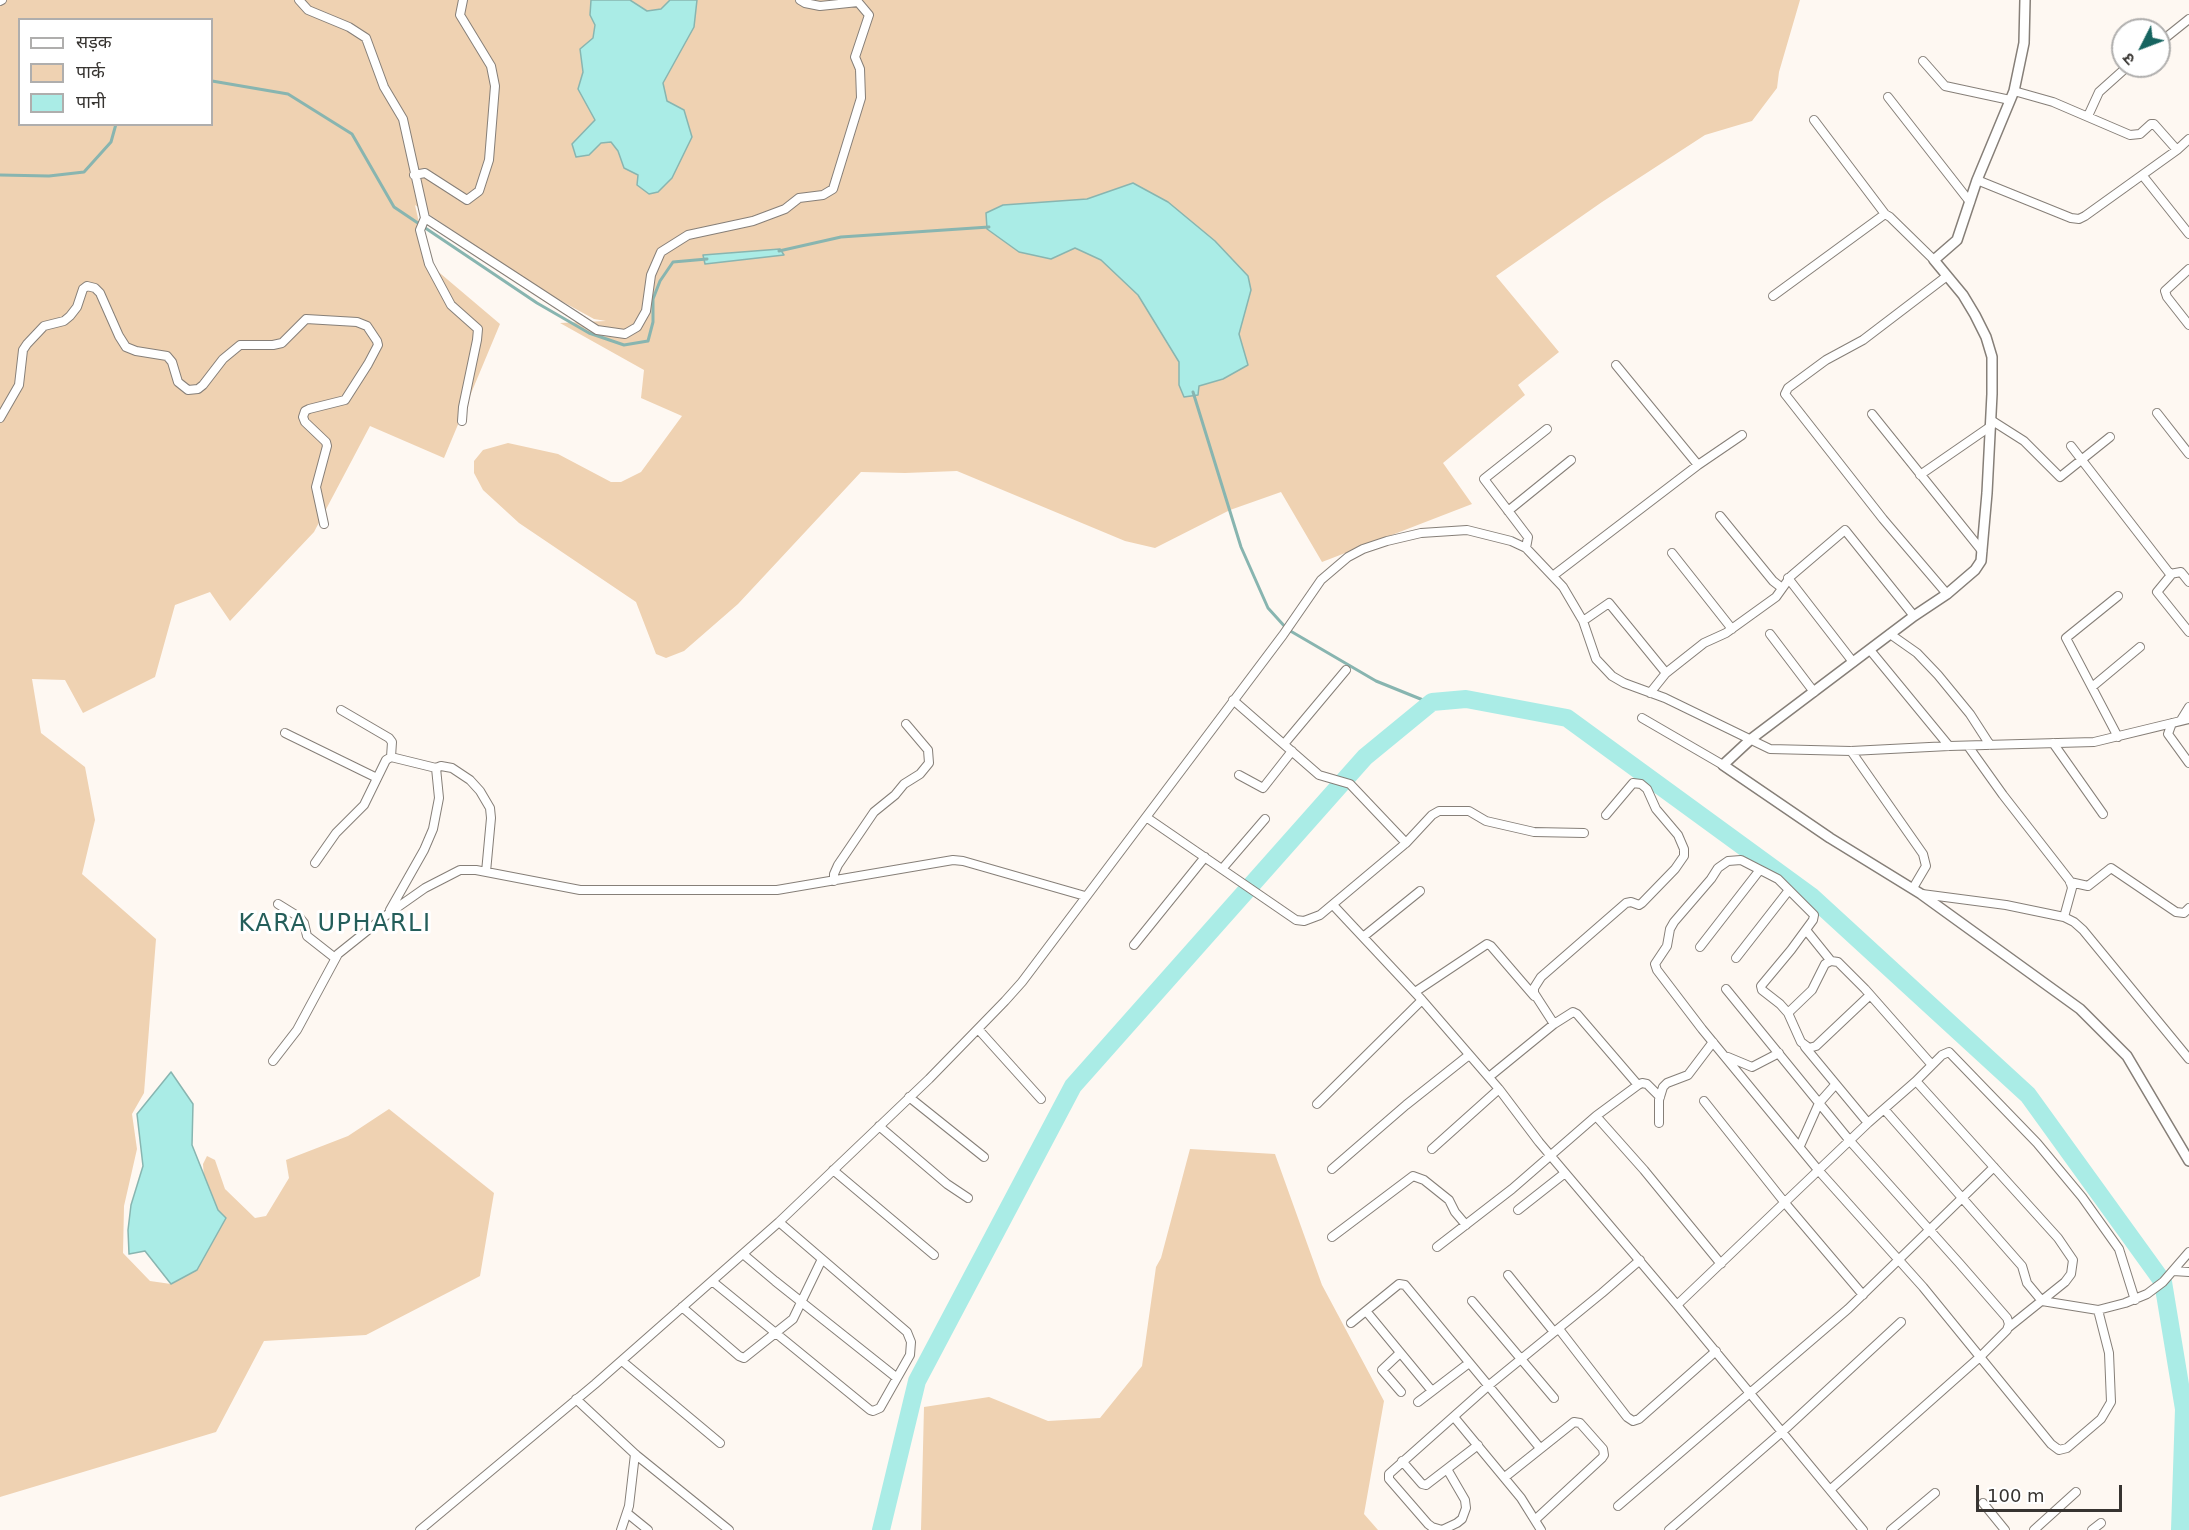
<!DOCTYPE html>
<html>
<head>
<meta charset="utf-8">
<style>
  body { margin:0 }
  #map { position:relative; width:2189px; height:1530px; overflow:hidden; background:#fef8f2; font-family:"DejaVu Sans","Noto Sans Devanagari",sans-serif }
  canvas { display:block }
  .legend { position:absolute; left:18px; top:18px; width:195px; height:108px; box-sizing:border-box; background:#fff; border:2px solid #afaead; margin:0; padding:8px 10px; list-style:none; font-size:18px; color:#373431 }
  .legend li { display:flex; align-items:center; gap:12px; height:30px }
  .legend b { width:30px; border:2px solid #afaead }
  .north { position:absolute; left:2111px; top:18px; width:60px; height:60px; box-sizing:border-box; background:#fff; border:2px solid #afaead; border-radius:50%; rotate:228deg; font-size:16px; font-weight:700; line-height:24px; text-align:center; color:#373431 }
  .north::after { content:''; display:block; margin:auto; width:21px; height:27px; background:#166460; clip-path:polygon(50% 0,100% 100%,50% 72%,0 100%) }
  .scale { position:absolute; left:1976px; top:1485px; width:146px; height:27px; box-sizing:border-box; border:3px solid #373431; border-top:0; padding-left:8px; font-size:18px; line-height:21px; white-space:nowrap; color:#373431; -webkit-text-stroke:4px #fff; paint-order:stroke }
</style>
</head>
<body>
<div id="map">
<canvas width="2189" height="1530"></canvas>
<ul class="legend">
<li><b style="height:8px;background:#fff"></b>सड़क</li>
<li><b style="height:16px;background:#efd2b2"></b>पार्क</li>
<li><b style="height:16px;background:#aaece6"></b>पानी</li>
</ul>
<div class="north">उ</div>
<div class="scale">100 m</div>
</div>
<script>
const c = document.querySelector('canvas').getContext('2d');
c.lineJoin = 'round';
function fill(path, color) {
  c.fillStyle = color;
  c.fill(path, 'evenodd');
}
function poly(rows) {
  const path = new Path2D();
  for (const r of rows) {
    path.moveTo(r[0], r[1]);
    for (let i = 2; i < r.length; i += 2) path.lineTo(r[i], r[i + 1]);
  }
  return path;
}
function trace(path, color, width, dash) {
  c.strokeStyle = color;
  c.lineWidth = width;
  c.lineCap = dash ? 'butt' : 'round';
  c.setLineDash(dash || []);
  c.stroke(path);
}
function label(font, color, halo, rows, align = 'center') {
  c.font = font + ' "DejaVu Sans",sans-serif';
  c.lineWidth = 6;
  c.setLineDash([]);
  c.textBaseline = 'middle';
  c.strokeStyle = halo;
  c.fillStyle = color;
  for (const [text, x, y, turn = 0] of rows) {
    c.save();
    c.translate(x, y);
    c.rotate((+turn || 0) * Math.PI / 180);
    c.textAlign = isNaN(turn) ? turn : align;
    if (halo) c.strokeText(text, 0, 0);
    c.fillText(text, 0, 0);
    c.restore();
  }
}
fill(poly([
  [0,0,1800,0,1779,72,1777,88,1752,121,1705,135,1602,202,1496,276,1559,352,1518,385,1525,395,1443,463,1472,504,1322,562,1281,492,1230,510,1155,548,1125,541,957,471,905,473,861,472,738,604,684,651,666,658,656,654,636,602,519,523,483,490,474,473,474,461,483,450,508,443,558,454,611,482,621,482,641,472,682,416,641,398,644,370,560,323,606,321,594,319,543,291,415,205,428,263,500,324,444,458,370,426,314,532,230,621,210,592,175,605,155,677,83,713,65,680,32,679,41,733,85,767,95,820,82,874,156,939,144,1093,132,1114,137,1149,124,1206,123,1253,150,1281,171,1284,218,1210,204,1178,203,1164,207,1156,215,1160,225,1189,255,1218,266,1216,289,1178,286,1160,348,1136,389,1109,494,1193,480,1276,366,1335,264,1341,216,1432,0,1497],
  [20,20,212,20,212,124,20,124],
  [1190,1149,1275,1154,1322,1285,1384,1401,1364,1514,1378,1530,921,1530,924,1407,989,1397,1048,1421,1100,1418,1142,1366,1156,1267,1161,1258]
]), '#efd2b2');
const water = poly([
  [591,0,630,0,647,11,661,9,670,0,697,0,694,27,663,83,667,101,684,110,692,137,672,178,658,192,649,194,637,185,638,175,624,168,618,151,611,142,601,143,589,155,576,157,572,144,595,120,578,89,583,72,580,49,593,38,595,25,590,15,591,0],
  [1133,183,1168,202,1215,241,1248,276,1251,290,1239,334,1248,365,1223,379,1199,386,1198,395,1184,397,1179,385,1179,362,1138,295,1101,260,1075,248,1051,259,1019,252,987,229,986,213,1003,205,1087,199,1133,183],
  [780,249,784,255,705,264,703,255,780,249],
  [171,1072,193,1104,192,1145,218,1210,226,1218,197,1270,171,1284,145,1251,129,1254,128,1230,131,1205,143,1166,137,1114,171,1072]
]);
fill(water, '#aaece6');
trace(water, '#88b5b0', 1.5);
trace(poly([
  [212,81,288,94,352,134,394,207,537,303,589,333,624,345,648,341,653,322,653,299,660,281,673,262,707,259],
  [0,175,49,176,84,172,111,142,116,124],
  [779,251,841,237,989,227],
  [1193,392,1241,547,1268,608,1287,629,1376,681,1423,700,1432,702]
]), '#88b5b0', 3);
trace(poly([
  [881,1530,917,1381,1073,1086,1365,757,1432,702,1466,699,1567,718,1811,896,2028,1095,2163,1282,2184,1409,2180,1530]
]), '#aaece6', 18);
const minor = poly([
  [299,0,308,10,349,27,366,38,384,87,403,119,425,218],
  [0,1,2,0],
  [2159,43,2189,19],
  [1923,61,1945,86,2010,100],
  [2014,91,2053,102,2130,135,2140,134,2151,124,2154,124,2177,150,2189,139],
  [1888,97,1970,202],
  [2088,116,2099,92,2128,66],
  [1814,120,1885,214],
  [414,175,425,173,467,200,479,191,489,160,495,86,491,66,460,15,463,0],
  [2143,176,2189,234],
  [1977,180,2071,218,2079,219,2085,216,2177,150],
  [2189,269,2165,291,2167,297,2189,325],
  [1773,296,1885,214,1890,217,1934,260],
  [1616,365,1698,465],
  [2157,413,2189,454],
  [1872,414,1982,551],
  [0,418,19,385,23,350,27,344,44,326,64,321,70,316,77,307,83,289,87,286,95,288,100,293,119,336,126,347,136,351,167,356,172,362,178,382,188,390,198,389,203,385,223,359,240,345,273,345,282,343,306,319,357,322,367,326,377,341,378,345,368,364,345,400,309,409,305,411,303,417,305,422,326,442,327,446,316,487,324,524],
  [1991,420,2024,441,2060,477,2110,437],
  [462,421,463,407,477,340,478,329,451,305,429,264,420,230,425,218,597,330,625,334,637,327,646,311,651,275,661,252,688,235,753,221,785,209,799,198,823,195,833,189,861,98,860,69,855,57,869,15,858,2,820,6,805,3,800,0],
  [2071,446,2170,574,2181,572,2189,582],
  [1920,475,1991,426],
  [1508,511,1571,460],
  [1720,516,1773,581,1782,588],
  [1526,548,1528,537,1484,479,1547,429],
  [1672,553,1732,629],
  [1554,575,1698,465,1742,435],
  [2171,575,2157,592,2189,632],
  [1788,578,1853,662],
  [1947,594,1883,519,1785,394,1788,388,1826,360,1863,340,1947,276],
  [2118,596,2066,638,2118,737],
  [1583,621,1609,603,1666,673],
  [1770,634,1814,692],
  [1890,634,1917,653,1938,675,1970,714,1990,745],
  [1870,650,1949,746],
  [2092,687,2140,647],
  [1650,693,1666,673,1704,643,1726,633,1776,597,1791,576,1845,530,1914,616],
  [341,710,389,738,392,742,391,757],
  [1642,718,1723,765],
  [2181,720,2189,707],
  [2172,723,2168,734,2189,763],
  [285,733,377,778],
  [2053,743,2103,814],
  [1284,744,1346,670],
  [1968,746,2003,795,2070,881,2072,888,2064,917],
  [1851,751,1923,854,1926,866,1913,888],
  [1239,775,1263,788,1292,751],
  [1146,817,1296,920,1304,921,1320,915,1406,843,1350,784,1319,775,1233,700],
  [1406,843,1432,815,1439,811,1469,811,1486,821,1534,832,1584,833],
  [315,863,336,833,364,805,386,760,391,757,436,768,441,766,452,768,470,780,480,791,490,808,491,818,486,872],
  [1222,869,1265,819],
  [834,881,834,874,838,865,874,812,895,795,904,784,920,774,929,763,928,750,906,724],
  [2070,882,2088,886,2111,868,2176,912,2184,913,2189,908],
  [1922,894,2006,905,2064,917,2074,922,2083,930,2189,1059],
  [278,904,299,917,304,923,307,936,335,958],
  [1333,905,1422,1000,1499,1089,1539,1142,1677,1305,1863,1530],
  [390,910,424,850,433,829,439,798,436,768],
  [1806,930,1831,961],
  [1363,937,1420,891],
  [1134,945,1205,857],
  [1700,947,1759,871],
  [1736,958,1789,890],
  [1726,989,1850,1141,1960,1264,2007,1318,2009,1324,2007,1330,1981,1356,1831,1489],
  [1415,992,1487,944,1491,946,1534,996],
  [1870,995,1816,1046,1809,1048,1801,1042,1788,1013,1780,1004,1762,990,1761,986,1791,950,1813,920,1814,915,1778,879,1741,860,1728,861,1718,868,1711,879,1674,922,1670,929,1667,946,1655,964,1657,970,1702,1029,1819,1171,1923,1287,2051,1444,2059,1450,2067,1448,2101,1419,2111,1402,2109,1353,2098,1310],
  [1788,1013,1812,990,1825,964,1831,961,1838,962,1865,989,1932,1065],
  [1554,1024,1534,993,1534,988,1541,977,1626,903,1631,902,1639,905,1642,903,1675,869,1684,856,1684,849,1678,835,1656,809,1647,789,1641,784,1633,783,1606,815],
  [978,1029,1041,1099],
  [1805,1047,1868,1123],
  [1728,1057,1752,1067,1779,1053],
  [273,1061,297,1030,338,954,388,914,425,888,460,870,476,870,580,890,777,890,953,860,963,861,1085,896],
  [1489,1077,1554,1024,1573,1012,1577,1014,1638,1085],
  [1916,1081,2058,1238,2073,1260,2071,1274,2065,1282,2009,1327],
  [909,1097,984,1157],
  [1704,1101,1785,1203,1863,1295],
  [1317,1104,1422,1000],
  [1884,1109,2022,1266,2027,1283,2042,1301,2098,1310,2125,1303,2147,1294,2163,1282,2189,1252],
  [1596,1116,1644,1170,1721,1264],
  [1659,1123,1659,1100,1663,1087,1667,1083,1688,1075,1713,1042],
  [879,1126,947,1184,968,1198],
  [1800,1146,1819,1103,1835,1085],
  [1432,1149,1499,1089],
  [1332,1169,1406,1105,1469,1055],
  [833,1170,934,1255],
  [1518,1210,1565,1173],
  [1332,1237,1413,1176,1424,1180,1449,1200,1455,1212,1466,1225],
  [1437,1247,1512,1189,1596,1116,1638,1085,1642,1083,1647,1084,1660,1097],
  [743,1254,775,1281,897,1378],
  [2173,1271,2189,1272],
  [1508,1275,1554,1332],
  [712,1281,870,1410,873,1411,880,1408,910,1355,911,1342,907,1332,779,1222],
  [1472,1301,1554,1398],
  [1677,1305,1868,1123,1916,1081,1942,1055,1949,1052,2037,1143,2082,1197,2119,1249,2135,1300],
  [682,1307,739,1356,744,1358,793,1319,822,1259],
  [1366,1311,1432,1391],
  [1351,1323,1399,1284,1405,1285,1540,1448],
  [1559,1329,1627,1417,1633,1421,1639,1419,1716,1351],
  [1400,1353,1382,1370,1401,1392],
  [622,1361,720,1443],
  [576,1399,635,1454,729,1530],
  [1418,1402,1469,1363],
  [1454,1417,1521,1498,1541,1530],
  [1402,1461,1422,1484,1426,1485,1478,1445],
  [1447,1469,1465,1500,1466,1508,1462,1519,1457,1523,1442,1530,1432,1527,1428,1524,1389,1479,1389,1474,1488,1386,1602,1293,1640,1260],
  [1505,1477,1574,1422,1580,1423,1603,1449,1604,1455,1602,1458,1536,1519],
  [1983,1503,2005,1530],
  [1618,1506,1848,1309,1994,1167],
  [627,1513,648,1530],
  [420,1530,595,1384,779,1222,929,1079,1005,1001,1022,982,1283,635,1321,580,1348,557,1363,549,1387,541,1421,533,1467,530,1511,541,1526,548,1563,587,1583,621,1596,659,1612,676,1624,683,1665,698,1770,749,1851,751,1949,746,2094,742,2189,719],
  [621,1530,629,1506,635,1454],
  [1669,1530,1783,1431,1901,1322],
  [1891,1530,1935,1493],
  [2034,1530,2076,1492],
  [2092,1530,2101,1523]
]);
const tertiary = poly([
  [2025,0,2024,43,2014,91,1977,180,1957,240,1934,260,1963,295,1975,315,1986,337,1992,357,1992,394,1987,493,1981,561,1975,570,1947,594,1914,616,1751,739,1723,765,1830,838,1921,894,2080,1009,2127,1056,2189,1161]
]);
trace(minor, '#867f78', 10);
trace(tertiary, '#867f78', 12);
trace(minor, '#fff', 8);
trace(tertiary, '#fff', 9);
c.letterSpacing = '1.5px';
label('24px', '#245e5a', '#fff', [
  ["KARA UPHARLI",335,925]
]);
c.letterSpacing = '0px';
</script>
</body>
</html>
